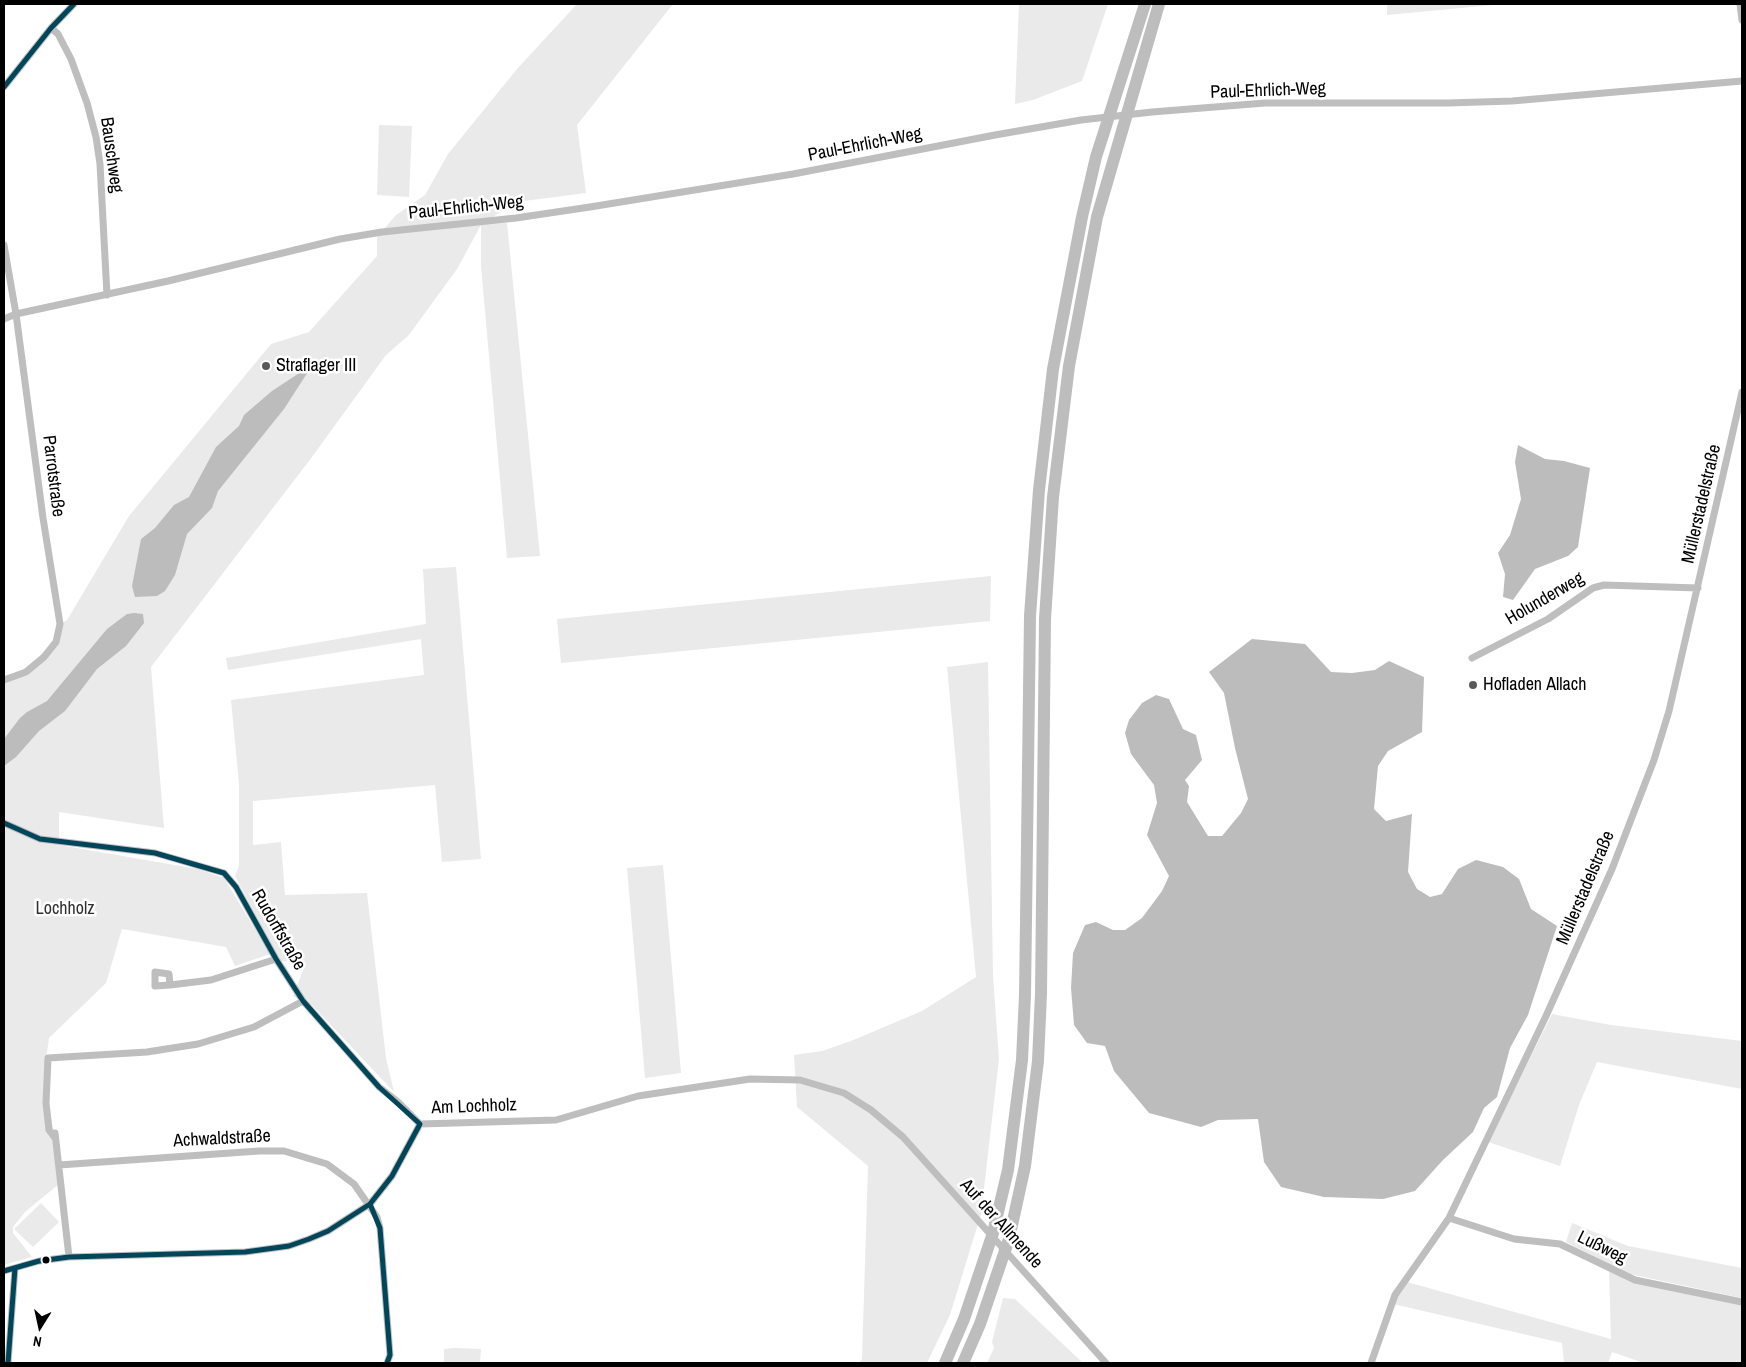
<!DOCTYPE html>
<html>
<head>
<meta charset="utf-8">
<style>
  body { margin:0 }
  #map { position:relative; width:1746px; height:1367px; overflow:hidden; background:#fff; font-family:"Archivo Narrow",sans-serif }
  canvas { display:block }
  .frame { position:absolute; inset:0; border:5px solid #000; pointer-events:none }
  .north { position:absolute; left:15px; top:1302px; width:50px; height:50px; -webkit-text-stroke:4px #fff; paint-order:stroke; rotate:190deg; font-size:14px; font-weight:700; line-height:20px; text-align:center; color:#000 }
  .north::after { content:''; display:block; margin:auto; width:18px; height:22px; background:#000; clip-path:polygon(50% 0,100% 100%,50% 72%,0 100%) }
</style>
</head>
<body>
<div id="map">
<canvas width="1746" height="1367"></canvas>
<div class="frame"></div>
<div class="north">N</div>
</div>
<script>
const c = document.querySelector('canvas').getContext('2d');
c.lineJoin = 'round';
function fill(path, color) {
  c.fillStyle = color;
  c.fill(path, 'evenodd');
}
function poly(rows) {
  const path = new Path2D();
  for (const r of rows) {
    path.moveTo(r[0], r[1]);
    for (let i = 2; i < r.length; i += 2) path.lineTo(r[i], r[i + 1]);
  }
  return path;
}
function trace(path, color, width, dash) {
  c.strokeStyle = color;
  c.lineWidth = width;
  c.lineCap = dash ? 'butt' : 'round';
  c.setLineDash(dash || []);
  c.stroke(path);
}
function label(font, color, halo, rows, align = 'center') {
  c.font = font + ' "Archivo Narrow",sans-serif';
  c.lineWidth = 5;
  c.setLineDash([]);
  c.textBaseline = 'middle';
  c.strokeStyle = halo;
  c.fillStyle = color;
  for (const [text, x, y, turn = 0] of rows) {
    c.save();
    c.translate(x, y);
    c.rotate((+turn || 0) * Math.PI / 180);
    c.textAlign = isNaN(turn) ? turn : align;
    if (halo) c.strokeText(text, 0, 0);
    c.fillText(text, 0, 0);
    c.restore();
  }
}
fill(poly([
  [577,4,673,4,577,125,586,193,516,202,482,224,507,223,540,556,507,558,481,266,481,225,457,269,409,335,386,355,312,457,151,667,164,828,59,812,59,845,198,869,224,878,270,954,235,966,226,947,122,929,106,983,49,1038,44,1075,59,1165,59,1184,25,1212,13,1227,13,1233,32,1257,4,1265,4,683,28,675,50,655,57,645,62,623,67,620,129,516,271,344,309,332,377,256,377,237,396,215,425,195,448,154,517,69],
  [1019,4,1108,4,1082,81,1033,100,1015,104],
  [1387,4,1503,4,1387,15],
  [379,125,412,126,409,197,377,195],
  [456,567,481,859,442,862,435,785,253,801,253,845,281,842,285,895,367,893,386,1058,394,1092,312,1005,293,996,306,963,280,961,235,876,239,866,239,784,231,700,424,675,421,639,228,670,226,658,426,624,423,569],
  [991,576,990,621,561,663,557,619],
  [988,662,993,976,999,1059,981,1214,950,1315,927,1363,859,1363,862,1359,868,1166,797,1107,794,1055,822,1051,851,1041,922,1011,976,977,947,667],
  [663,865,681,1073,645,1078,627,868],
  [1552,1014,1611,1025,1742,1041,1742,1089,1597,1062,1579,1105,1560,1166,1488,1142],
  [41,1203,59,1222,33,1247,14,1229],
  [1572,1223,1628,1246,1742,1268,1742,1298,1625,1273,1566,1242],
  [1609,1271,1742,1305,1742,1363,1644,1363,1612,1352,1608,1363,1564,1363,1562,1343,1393,1304,1407,1282,1611,1339],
  [1003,1298,1015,1299,1083,1363,987,1363,994,1348,992,1342],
  [454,1348,481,1349,480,1363,444,1363,444,1349]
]), '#eaeaea');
fill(poly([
  [313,364,284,409,218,491,212,508,187,534,175,575,165,591,157,596,135,597,132,586,141,539,155,528,174,505,189,497,216,447,239,426,244,415,272,391],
  [1518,445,1545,459,1564,461,1590,468,1578,547,1568,556,1535,569,1513,600,1503,597,1505,574,1498,553,1510,535,1521,499,1515,462],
  [134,613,143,614,144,623,126,646,97,669,65,711,39,731,16,757,4,766,4,739,20,718,27,712,47,701,107,629,127,614],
  [1252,639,1305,644,1331,672,1352,673,1375,670,1389,661,1424,677,1422,732,1388,751,1378,766,1374,809,1386,821,1412,814,1408,872,1417,889,1430,897,1442,894,1458,869,1476,860,1503,867,1519,879,1531,909,1557,926,1528,1015,1510,1048,1497,1097,1484,1108,1473,1132,1443,1160,1415,1191,1383,1199,1324,1197,1281,1187,1264,1162,1258,1119,1218,1120,1201,1127,1149,1113,1114,1071,1105,1046,1087,1043,1074,1025,1071,988,1073,953,1085,925,1096,922,1113,930,1125,930,1142,918,1162,891,1169,876,1147,835,1157,803,1154,785,1131,754,1125,733,1129,720,1142,703,1156,695,1169,699,1183,729,1196,735,1202,760,1185,780,1189,786,1187,802,1208,836,1222,836,1241,813,1248,799,1235,748,1224,693,1209,672]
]), '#bcbcbc');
trace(poly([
  [1740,4,1742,20],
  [51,28,58,34,71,59,87,103,96,137,100,164,107,295],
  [4,87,51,28,74,4],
  [4,245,16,314,43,518,60,624,56,642,44,657,26,672,4,680],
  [4,319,16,314,168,281,340,239,382,232,516,218,590,207,793,174,995,135,1081,120,1152,112,1265,103,1448,103,1512,101,1742,81],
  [1472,658,1548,619,1593,588,1604,585,1698,588],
  [4,823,40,839,155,853,224,873,236,887,276,959,303,1001,379,1087,398,1102,420,1124],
  [170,985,155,986,155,972,169,974,170,985,211,980,276,959],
  [420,1124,556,1120,638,1096,750,1079,800,1080,844,1093,871,1110,903,1137,1106,1363],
  [55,1133,69,1257],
  [55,1138,49,1130,46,1103,48,1058,147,1052,198,1044,254,1027,303,1001],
  [59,1165,259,1151,284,1151,327,1164,354,1184,377,1217,380,1228,390,1355,387,1363],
  [1449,1218,1514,1239,1560,1244,1635,1280,1742,1302],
  [4,1271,39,1261,69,1257,245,1252,289,1246,309,1239,328,1231,370,1204,392,1176,420,1124],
  [8,1363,15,1268],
  [1371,1363,1395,1295,1449,1218,1546,1016,1612,869,1654,760,1669,711,1742,392]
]), '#bebebe', 7);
trace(poly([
  [945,1363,964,1319,993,1233,1008,1170,1022,1060,1025,995,1030,616,1039,490,1053,369,1082,217,1096,157,1145,4],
  [963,1363,980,1324,1009,1239,1025,1166,1038,1061,1041,994,1045,619,1053,497,1069,366,1097,217,1159,4]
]), '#bdbdbd', 12);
trace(poly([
  [4,87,51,28,74,4],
  [4,823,40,839,155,853,224,873,236,887,276,959,303,1001,379,1087,420,1124,392,1176,370,1204,328,1231,309,1239,289,1246,245,1252,69,1257,39,1261,4,1271],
  [370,1204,380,1228,390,1355,387,1363],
  [8,1363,15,1268]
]), '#00465a', 5);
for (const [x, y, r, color] of [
  [266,366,5,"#595959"],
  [1473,685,5,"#595959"],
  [46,1260,4.5,"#000"]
]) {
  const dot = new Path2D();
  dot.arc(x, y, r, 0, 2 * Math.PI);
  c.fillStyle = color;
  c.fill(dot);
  trace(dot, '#fff', 2);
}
label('18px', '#000', '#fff', [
  ["Paul-Ehrlich-Weg",1268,91,-2],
  ["Paul-Ehrlich-Weg",865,145,-11],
  ["Bauschweg",111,155,82],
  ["Paul-Ehrlich-Weg",466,208,-6],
  ["Parrotstraße",53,476,83],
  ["Müllerstadelstraße",1702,504,-77],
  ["Holunderweg",1545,599,-30],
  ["Müllerstadelstraße",1586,888,-67],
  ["Rudorffstraße",278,930,60],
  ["Am Lochholz",474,1107,-2],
  ["Achwaldstraße",222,1139,-3],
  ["Auf der Allmende",1001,1224,48],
  ["Lußweg",1602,1248,26]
]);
label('18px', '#000', '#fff', [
  ["Straflager III",276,366],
  ["Hofladen Allach",1483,685]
], 'left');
label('18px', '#303030', '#fff', [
  ["Lochholz",65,909]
]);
</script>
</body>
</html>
